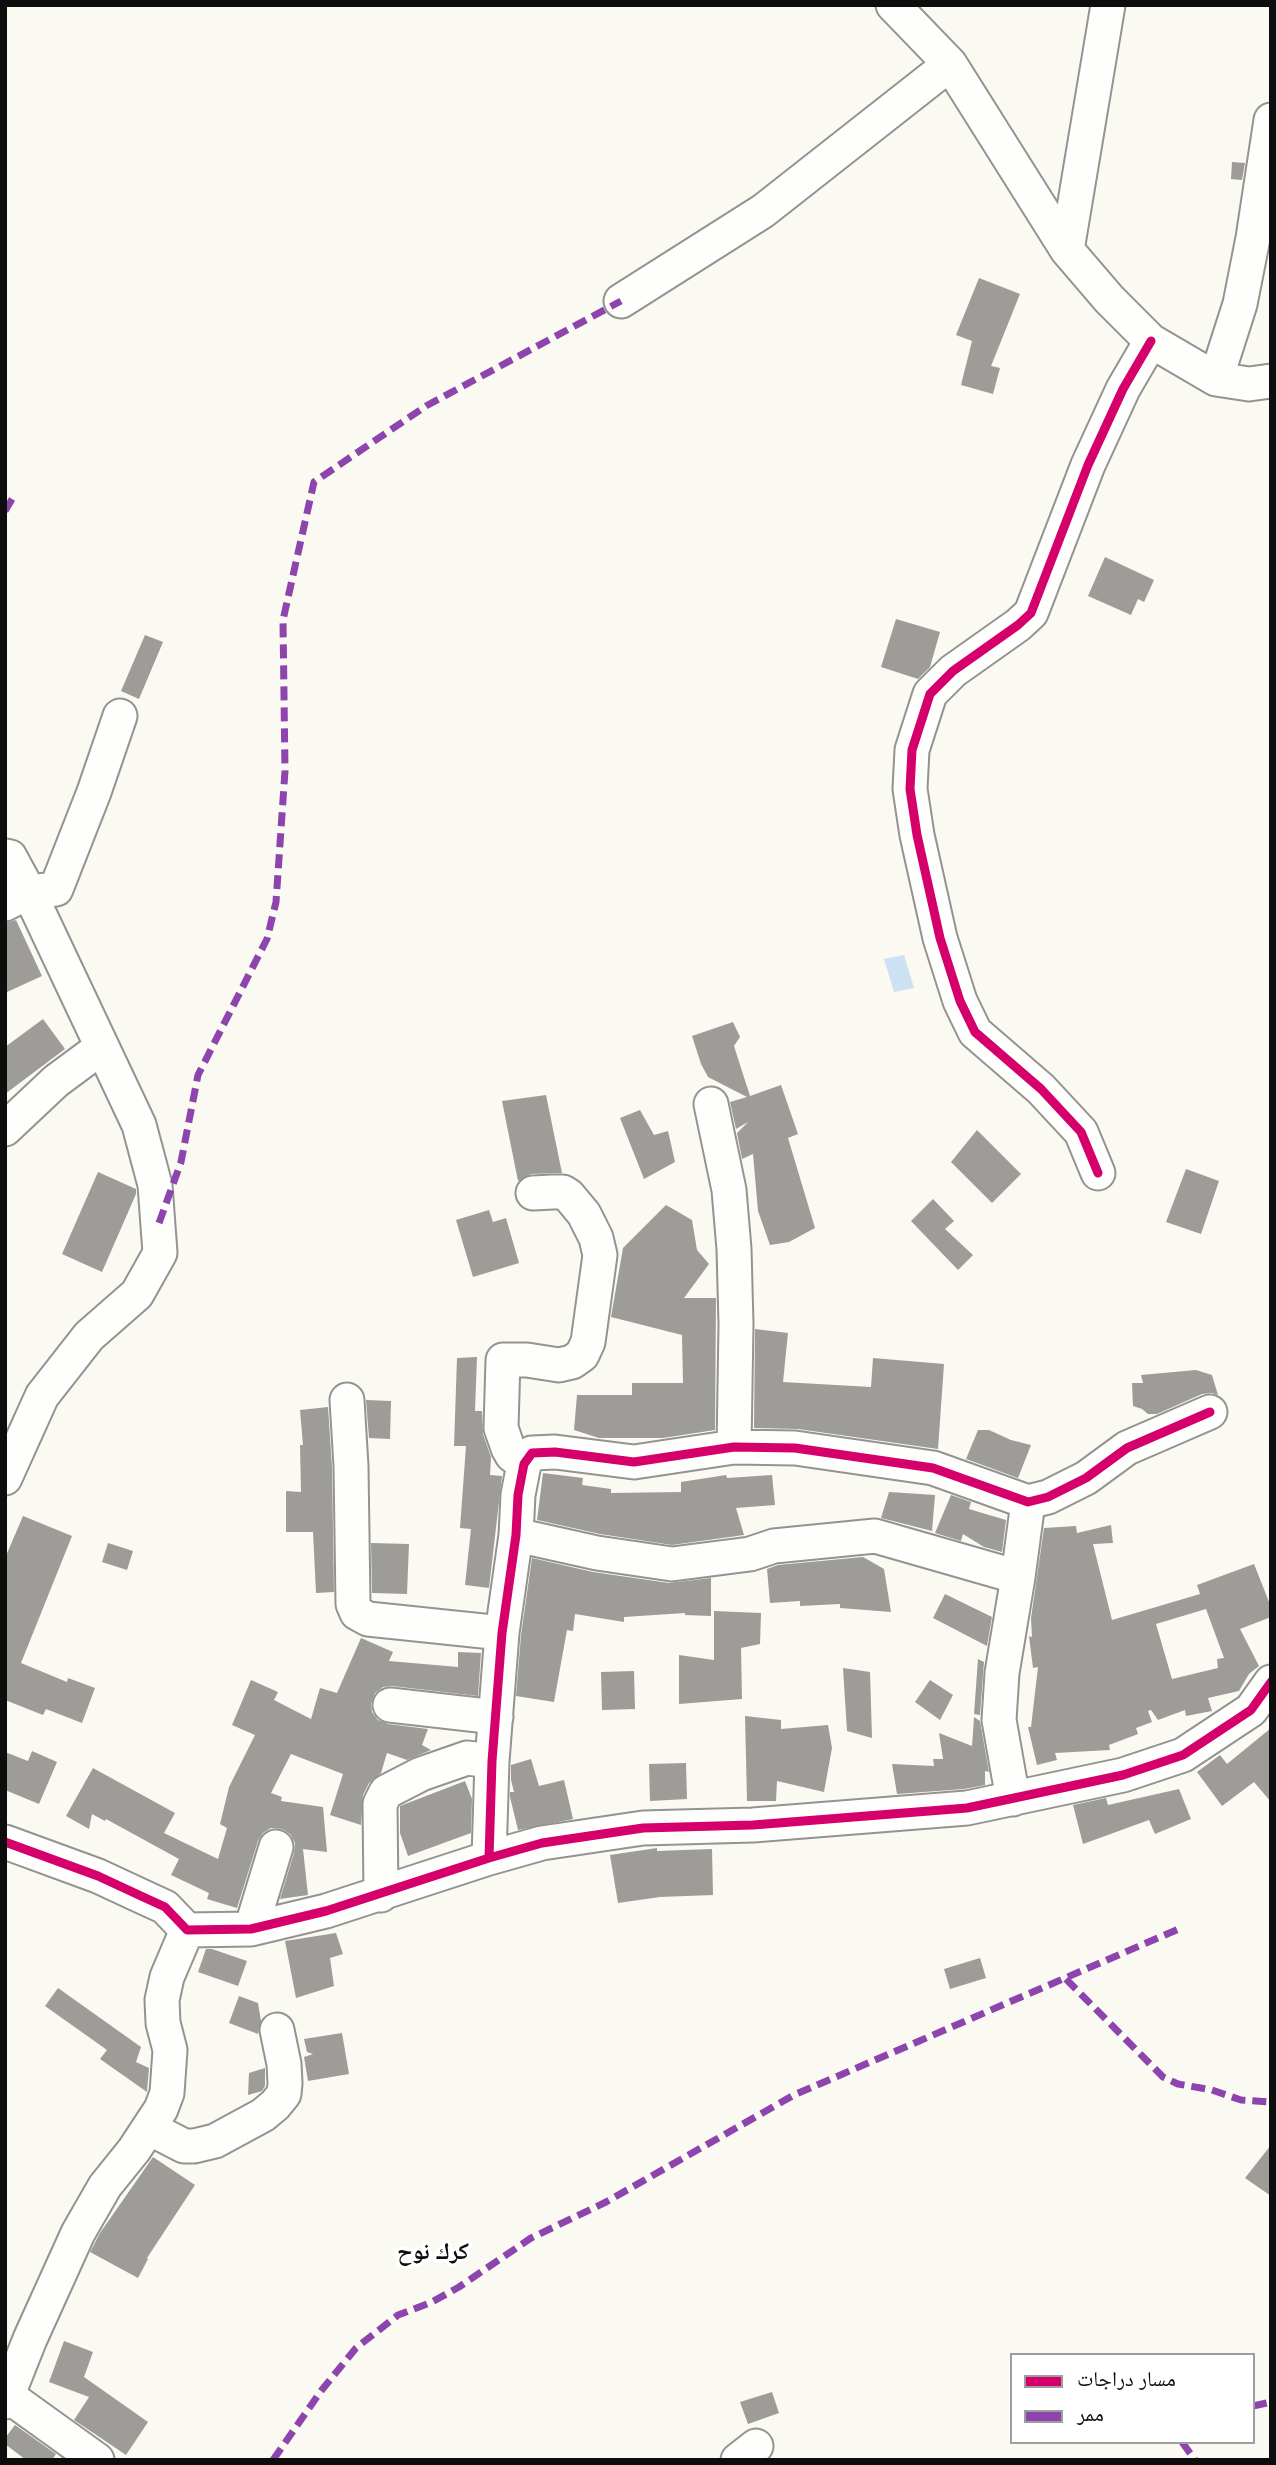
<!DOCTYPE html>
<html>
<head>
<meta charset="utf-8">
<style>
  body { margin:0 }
  #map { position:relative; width:1276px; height:2465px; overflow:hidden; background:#faf9f2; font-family:"Times New Roman","Noto Naskh Arabic",serif }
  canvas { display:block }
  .frame { position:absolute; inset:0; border:7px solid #0d0d0d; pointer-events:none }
  .legend { position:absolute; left:1010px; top:2353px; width:245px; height:91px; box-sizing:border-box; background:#fff; border:2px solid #9e9e9e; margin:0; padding:9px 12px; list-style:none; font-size:21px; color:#0d0d0d }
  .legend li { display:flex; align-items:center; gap:14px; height:35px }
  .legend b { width:35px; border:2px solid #9e9e9e }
</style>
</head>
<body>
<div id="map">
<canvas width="1276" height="2465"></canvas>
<div class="frame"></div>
<ul class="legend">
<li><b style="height:9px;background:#d6006c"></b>مسار دراجات</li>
<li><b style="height:9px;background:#8e44ad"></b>ممر</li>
</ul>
</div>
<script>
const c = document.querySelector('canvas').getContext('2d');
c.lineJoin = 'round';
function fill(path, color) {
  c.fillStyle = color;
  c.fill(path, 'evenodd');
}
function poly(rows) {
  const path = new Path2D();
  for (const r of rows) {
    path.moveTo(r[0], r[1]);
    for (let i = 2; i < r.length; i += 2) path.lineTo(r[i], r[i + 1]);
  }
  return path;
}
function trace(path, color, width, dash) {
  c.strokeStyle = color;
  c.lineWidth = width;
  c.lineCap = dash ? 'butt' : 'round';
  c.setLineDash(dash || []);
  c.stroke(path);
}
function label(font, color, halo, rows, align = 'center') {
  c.font = font + ' "Times New Roman","Noto Naskh Arabic",serif';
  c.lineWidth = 7;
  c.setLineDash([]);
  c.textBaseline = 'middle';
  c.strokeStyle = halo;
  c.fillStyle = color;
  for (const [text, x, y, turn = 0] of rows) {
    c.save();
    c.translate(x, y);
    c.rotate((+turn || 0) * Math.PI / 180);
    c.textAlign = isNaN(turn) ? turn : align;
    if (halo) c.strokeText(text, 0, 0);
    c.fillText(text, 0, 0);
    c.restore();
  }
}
fill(poly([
  [904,955,914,988,894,992,884,959]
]), '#cce1f1');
fill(poly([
  [1232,162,1245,163,1242,180,1231,179],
  [979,278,1020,294,991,366,1000,368,993,394,961,385,972,341,956,335],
  [1105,557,1154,580,1144,602,1138,599,1131,615,1088,596],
  [896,619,940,632,930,667,918,679,881,667],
  [145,635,163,642,139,699,121,691],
  [16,920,42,976,5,993,5,923],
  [43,1019,65,1049,5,1094,5,1047],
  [733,1022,740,1037,734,1046,750,1096,781,1085,798,1134,788,1138,815,1228,789,1242,770,1245,758,1211,753,1154,742,1159,737,1133,748,1122,736,1129,730,1102,747,1097,708,1077,701,1064,692,1036],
  [546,1095,562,1173,531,1174,518,1181,502,1101],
  [640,1110,654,1135,668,1131,675,1162,644,1179,620,1118],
  [977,1130,1021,1174,992,1203,951,1162],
  [1186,1169,1219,1181,1201,1234,1166,1222],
  [98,1172,136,1189,136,1194,102,1272,62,1254],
  [933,1199,954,1221,945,1229,973,1255,958,1270,911,1221],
  [666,1205,692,1220,697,1250,709,1264,684,1298,716,1298,715,1430,663,1438,599,1438,574,1430,577,1395,632,1395,632,1383,683,1383,682,1335,611,1317,623,1248],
  [489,1210,493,1222,506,1218,519,1263,473,1277,456,1220],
  [755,1329,788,1333,783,1382,871,1387,873,1358,944,1364,938,1449,798,1429,754,1428],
  [477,1357,475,1411,482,1411,483,1434,491,1457,490,1475,502,1476,489,1588,465,1585,471,1529,460,1528,466,1446,454,1446,457,1358],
  [1196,1370,1212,1375,1218,1395,1212,1393,1202,1394,1157,1414,1148,1414,1142,1409,1133,1406,1132,1383,1143,1383,1141,1375],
  [366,1400,391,1401,390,1439,369,1438],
  [328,1407,332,1467,334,1592,316,1593,313,1532,286,1532,286,1491,301,1492,300,1445,303,1445,300,1410],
  [978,1430,989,1430,1011,1440,1031,1445,1018,1478,966,1459],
  [543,1473,583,1478,582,1485,611,1489,611,1493,681,1492,681,1482,726,1475,727,1478,772,1475,775,1505,736,1508,744,1535,672,1545,600,1534,537,1520],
  [889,1492,935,1495,932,1531,881,1518],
  [951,1495,971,1502,969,1509,1006,1520,1002,1552,984,1547,963,1534,961,1541,935,1533],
  [23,1516,72,1536,21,1663,67,1682,68,1678,95,1688,82,1723,46,1709,43,1715,5,1700,5,1558],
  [1111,1525,1113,1543,1093,1544,1112,1620,1200,1594,1197,1585,1254,1564,1271,1607,1271,1617,1240,1629,1259,1666,1249,1674,1239,1691,1208,1698,1212,1711,1186,1716,1185,1710,1158,1720,1151,1710,1148,1711,1152,1722,1136,1728,1138,1734,1109,1745,1110,1750,1055,1753,1057,1760,1037,1765,1028,1727,1031,1727,1038,1667,1033,1668,1029,1636,1032,1637,1031,1618,1044,1528,1076,1526,1077,1533],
  [1206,1609,1224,1658,1217,1659,1218,1668,1172,1679,1156,1624],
  [108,1543,133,1551,127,1570,102,1562],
  [371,1543,409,1544,407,1594,372,1593],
  [863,1557,884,1569,891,1612,840,1608,840,1604,800,1606,800,1601,770,1603,767,1569,778,1565],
  [532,1558,593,1572,669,1583,711,1578,711,1616,685,1615,685,1613,624,1617,624,1622,575,1614,573,1631,567,1630,554,1702,516,1696,521,1635],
  [945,1594,992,1617,987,1646,933,1618],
  [714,1611,761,1613,760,1644,741,1648,742,1699,679,1704,679,1655,714,1660],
  [361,1638,393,1652,389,1661,458,1667,458,1652,481,1653,478,1696,392,1686,383,1687,375,1693,371,1704,372,1712,378,1720,388,1724,428,1729,422,1745,431,1750,407,1760,387,1753,381,1773,369,1783,363,1795,361,1825,330,1815,343,1774,291,1754,271,1793,282,1797,281,1801,323,1807,327,1852,303,1849,308,1895,280,1899,294,1853,295,1843,290,1834,282,1829,271,1828,263,1833,258,1841,237,1908,207,1899,209,1893,171,1875,179,1859,106,1819,105,1821,92,1814,89,1829,66,1816,93,1768,175,1813,164,1833,218,1859,227,1828,220,1824,229,1787,255,1735,232,1725,251,1680,278,1692,274,1700,311,1719,320,1688,337,1693],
  [978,1659,984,1662,980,1715,974,1714],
  [843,1668,870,1672,872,1738,847,1731],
  [634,1671,635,1709,602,1710,601,1672],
  [930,1680,953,1695,940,1720,915,1702],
  [745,1716,781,1720,781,1729,828,1725,832,1748,824,1792,777,1781,776,1801,747,1801],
  [974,1717,980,1721,989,1772,985,1771,985,1785,964,1789,897,1794,892,1764,934,1766,933,1759,943,1759,939,1733,972,1746],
  [1271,1728,1271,1802,1254,1782,1222,1806,1197,1772,1220,1755,1227,1764],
  [32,1751,57,1762,39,1804,5,1790,5,1752,28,1761],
  [531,1759,539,1786,564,1780,573,1819,518,1830,510,1797,510,1792,514,1792,511,1780,511,1765],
  [686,1763,687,1799,650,1801,649,1764],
  [465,1781,472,1799,471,1833,408,1856,400,1833,400,1806],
  [1179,1789,1191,1819,1155,1834,1149,1820,1083,1844,1073,1805,1106,1798,1108,1805],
  [657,1848,657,1851,712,1849,713,1895,660,1897,618,1903,610,1855],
  [336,1933,343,1954,330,1958,334,1986,296,1998,285,1941],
  [206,1949,212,1949,247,1961,238,1986,198,1972],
  [980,1958,986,1978,950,1989,944,1969],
  [58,1988,141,2047,136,2062,149,2068,147,2092,100,2059,107,2050,45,2006],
  [239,1996,258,2003,261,2021,258,2034,229,2023],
  [342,2033,349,2074,308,2081,304,2057,313,2054,307,2052,304,2039],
  [265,2068,265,2086,262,2091,248,2095,249,2073],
  [1271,2145,1271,2196,1245,2178],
  [153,2157,195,2185,147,2258,148,2259,138,2278,90,2252,100,2233],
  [64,2341,93,2352,84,2377,148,2422,126,2455,74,2420,89,2397,49,2382],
  [772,2392,779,2413,748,2424,740,2402],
  [15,2425,56,2454,52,2460,26,2460,5,2444,5,2438]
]), '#9e9c98');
const minor = poly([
  [893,5,950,64,1067,250,1109,299,1151,341,1216,379,1249,384,1271,381],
  [1067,250,1108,5],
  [621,301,763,211,950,64],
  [1216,379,1240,304,1253,238,1271,120],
  [5,856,10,857,29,892,139,1125,155,1185,160,1253,137,1294,89,1336,42,1396,5,1478],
  [5,904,29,892,56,889,94,792,120,716],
  [711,1104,729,1190,734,1249,736,1324,734,1447],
  [5,1129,56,1081,102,1047],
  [1098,1173,1081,1132,1041,1089,975,1032,960,1001,940,938,917,835,910,789,912,750,930,694,953,671,1018,625,1031,613,1088,465,1123,389,1151,341],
  [347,1400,351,1466,353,1604,357,1613,368,1619,502,1633],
  [524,1464,512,1455,508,1448,501,1428,503,1360,527,1360,559,1365,572,1362,582,1355,588,1342,600,1255,596,1238,584,1214,569,1196,563,1192,553,1192,533,1193],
  [516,1535,597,1553,672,1564,750,1554,774,1546,875,1536,1018,1577,1028,1502],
  [390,1705,496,1717],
  [1013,1799,999,1720,1002,1673,1018,1577],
  [5,1842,98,1876,141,1896,165,1907,187,1930,251,1929,326,1911,489,1858,542,1843,643,1828,753,1825,967,1808,1123,1775,1183,1755,1251,1710,1271,1682],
  [489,1858,492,1761,502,1633,516,1535,518,1495,524,1464,532,1453,555,1452,634,1462,734,1447,795,1448,933,1468,1028,1502,1048,1497,1086,1478,1127,1448,1210,1412],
  [381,1895,380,1804,386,1792,421,1774,467,1758,492,1761],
  [251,1929,276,1847],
  [149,2128,184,2146,194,2146,215,2141,263,2115,275,2105,284,2094,285,2083,284,2064,277,2030],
  [8,2396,97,2460],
  [5,2402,30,2339,78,2233,105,2186,134,2150,161,2109,167,2093,170,2050,163,2023,162,2000,167,1977,187,1930],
  [738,2460,756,2446]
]);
trace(minor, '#949390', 37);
trace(minor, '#fefefd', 33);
trace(poly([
  [5,511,15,494],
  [159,1223,181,1162,198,1075,267,939,276,902,285,771,283,620,314,482,426,406,621,301],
  [1066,1979,1163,2077,1178,2084,1212,2090,1241,2100,1271,2102],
  [1253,2406,1271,2402],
  [1182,2442,1195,2460],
  [273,2460,321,2391,356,2348,398,2315,432,2302,459,2287,531,2238,606,2202,794,2095,1181,1928]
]), '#8e44ad', 7, [14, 7]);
trace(poly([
  [1098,1173,1081,1132,1041,1089,975,1032,960,1001,940,938,917,835,910,789,912,750,930,694,953,671,1018,625,1031,613,1088,465,1123,389,1151,341],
  [5,1842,98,1876,141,1896,165,1907,187,1930,251,1929,326,1911,489,1858,542,1843,643,1828,753,1825,967,1808,1123,1775,1183,1755,1251,1710,1271,1682],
  [489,1858,492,1761,502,1633,516,1535,518,1495,524,1464,532,1453,555,1452,634,1462,734,1447,795,1448,933,1468,1028,1502,1048,1497,1086,1478,1127,1448,1210,1412]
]), '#d6006c', 9);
label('bold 23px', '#0d0d0d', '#fff', [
  ["كرك نوح",433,2253]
]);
</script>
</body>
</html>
